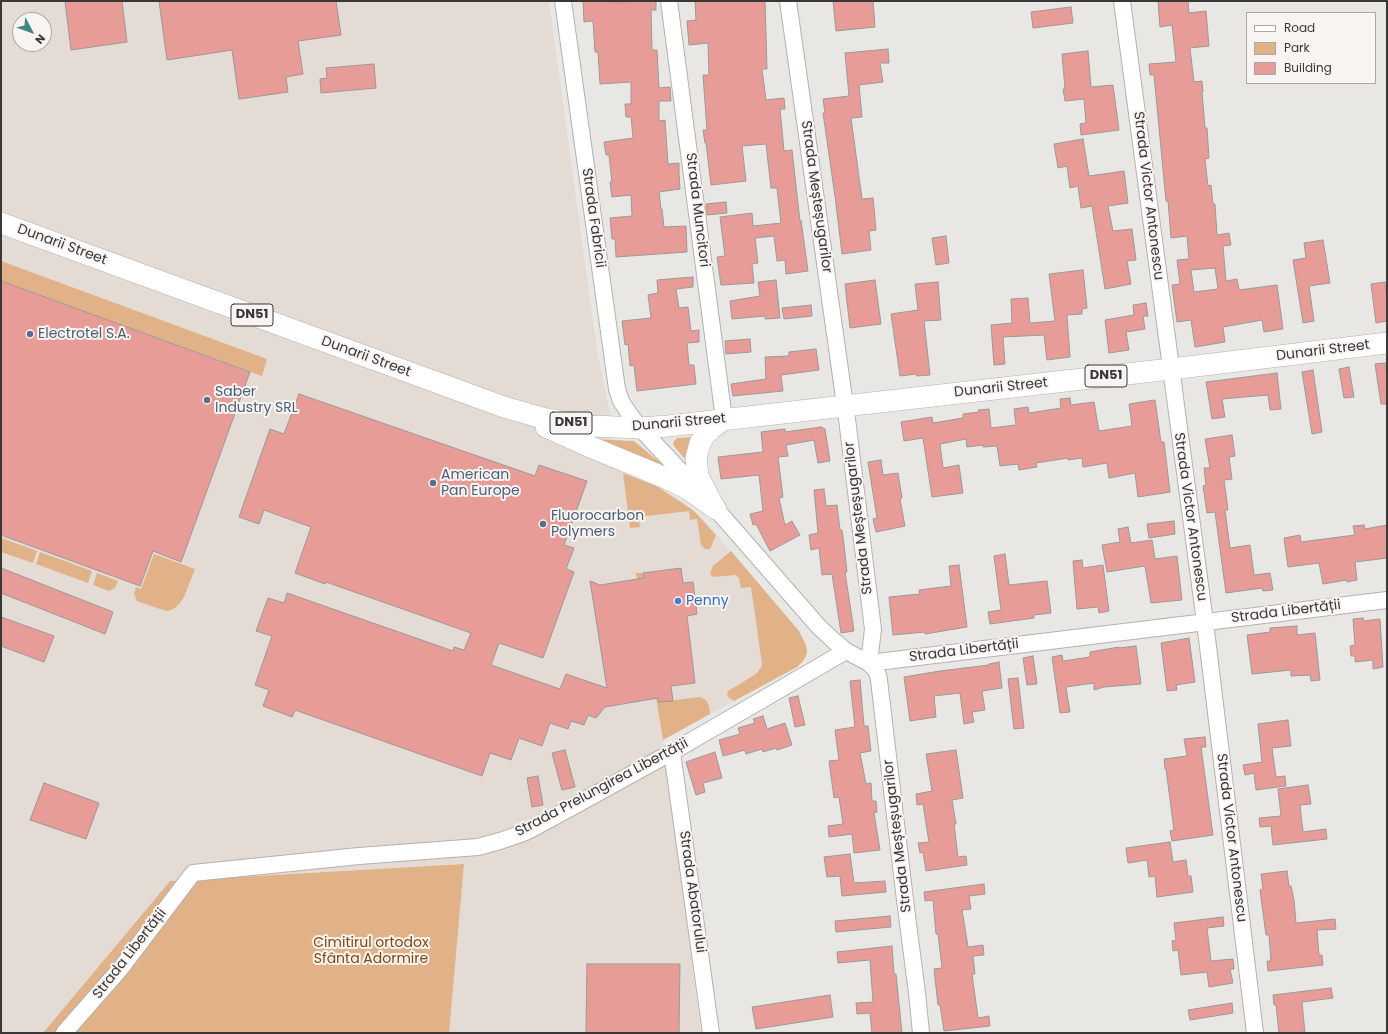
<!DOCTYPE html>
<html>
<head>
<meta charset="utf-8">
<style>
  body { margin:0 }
  #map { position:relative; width:1388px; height:1034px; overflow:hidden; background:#e9e7e4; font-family:Poppins,sans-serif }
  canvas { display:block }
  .frame { position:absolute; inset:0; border:2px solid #393837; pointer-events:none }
  .legend { position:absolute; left:1246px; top:12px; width:130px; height:72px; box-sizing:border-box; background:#f7f4f2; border:1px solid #aba9a7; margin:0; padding:5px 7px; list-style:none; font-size:12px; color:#393837 }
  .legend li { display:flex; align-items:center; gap:8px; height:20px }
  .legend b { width:20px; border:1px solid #aba9a7 }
  .north { position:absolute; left:12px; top:12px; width:40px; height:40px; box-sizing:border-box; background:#f7f4f2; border:1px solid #aba9a7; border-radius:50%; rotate:131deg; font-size:11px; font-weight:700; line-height:16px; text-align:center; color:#393837 }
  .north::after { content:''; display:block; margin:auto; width:14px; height:18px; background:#408785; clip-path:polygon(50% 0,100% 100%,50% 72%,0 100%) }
</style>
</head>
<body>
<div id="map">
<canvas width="1388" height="1034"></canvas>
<div class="frame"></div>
<ul class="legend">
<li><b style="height:5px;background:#fff"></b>Road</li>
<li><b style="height:11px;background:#e1b288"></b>Park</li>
<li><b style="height:11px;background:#e89c97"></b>Building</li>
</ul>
<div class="north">N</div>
</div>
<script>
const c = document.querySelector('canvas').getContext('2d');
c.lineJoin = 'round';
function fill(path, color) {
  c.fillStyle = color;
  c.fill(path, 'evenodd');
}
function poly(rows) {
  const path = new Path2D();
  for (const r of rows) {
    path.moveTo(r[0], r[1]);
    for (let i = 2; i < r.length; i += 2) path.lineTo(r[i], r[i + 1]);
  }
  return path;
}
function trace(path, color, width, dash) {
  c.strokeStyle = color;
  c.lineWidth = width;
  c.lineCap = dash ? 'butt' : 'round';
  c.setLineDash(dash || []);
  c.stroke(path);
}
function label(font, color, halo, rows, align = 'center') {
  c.font = font + ' Poppins,sans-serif';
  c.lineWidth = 4;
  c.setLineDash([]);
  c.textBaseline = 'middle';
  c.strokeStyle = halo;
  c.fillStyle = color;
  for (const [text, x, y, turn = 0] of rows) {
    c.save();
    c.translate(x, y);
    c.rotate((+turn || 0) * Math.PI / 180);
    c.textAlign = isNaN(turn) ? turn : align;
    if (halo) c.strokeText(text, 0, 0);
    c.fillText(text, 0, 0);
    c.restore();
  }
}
fill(poly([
  [1,1,549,1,597,350,622,473,644,480,669,493,686,504,703,519,799,631,806,645,807,651,806,656,803,661,797,667,663,740,701,1033,448,1033,464,864,170,881,43,1033,1,1033],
  [20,20,44,20,44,44,20,44]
]), '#e4dbd4');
fill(poly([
  [1,261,267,359,262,376,1,281],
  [692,437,688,459,685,459,674,446,673,442,677,438],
  [591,439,634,441,669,470],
  [623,473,658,487,694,511,716,535,710,549,705,549,701,545,697,519,690,520,689,511,639,517,640,527,630,528],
  [1,538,37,551,33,563,1,552],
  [731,551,799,631,806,645,807,651,806,656,803,661,797,667,734,701,728,697,727,693,728,691,756,674,761,668,762,664,751,587,741,588,739,578,736,575,713,577,710,574,713,566],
  [40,552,92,571,88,583,36,564],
  [154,554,195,569,184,597,180,603,175,608,168,611,160,609,137,601,134,594,136,587,141,589],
  [97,573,118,581,115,588,109,591,93,585],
  [636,573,643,573,658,702,700,697,706,700,709,706,710,714,663,740],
  [464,864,449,1033,43,1033,170,881]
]), '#e1b288');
const building = poly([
  [65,1,122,1,127,42,71,50,65,1],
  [159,1,336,1,341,35,298,41,303,74,286,77,288,92,239,99,232,50,167,60,159,1],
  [583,1,611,1,611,2,656,1,656,10,651,10,652,50,657,50,659,88,670,87,671,101,659,101,659,121,665,120,668,164,679,163,679,173,680,189,659,192,661,209,662,209,664,227,686,226,687,252,616,257,615,239,612,239,610,218,632,216,631,195,612,197,610,182,612,182,609,155,606,155,604,142,633,138,631,117,626,117,625,104,631,104,631,82,600,84,598,52,595,52,593,21,584,22,583,1],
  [695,1,765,1,767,69,762,69,766,100,784,98,785,109,780,109,784,151,792,150,797,195,800,221,801,220,808,271,786,274,785,260,777,261,774,236,755,238,758,263,752,264,754,283,721,285,717,257,725,256,720,217,752,213,753,226,781,223,777,188,771,188,766,144,742,146,746,181,711,185,706,143,705,143,703,130,707,130,703,75,709,75,708,43,689,45,687,21,696,20,695,1],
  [833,1,873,1,875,27,836,31,833,1],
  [1158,1,1188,1,1189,13,1206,11,1209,46,1190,48,1194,82,1202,81,1203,92,1202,92,1205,128,1207,128,1209,158,1205,159,1208,186,1211,185,1213,204,1215,204,1217,235,1229,233,1231,245,1223,246,1226,281,1237,279,1239,290,1277,285,1283,329,1264,332,1262,320,1223,327,1225,342,1195,347,1191,320,1177,322,1172,285,1180,284,1177,260,1189,259,1187,236,1171,238,1168,201,1166,201,1154,75,1150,75,1149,64,1176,62,1172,25,1160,27,1158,1],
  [1215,268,1218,289,1194,292,1191,270,1215,268],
  [1071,7,1073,23,1033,28,1031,12,1071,7],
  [888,49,889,63,880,63,883,82,859,85,862,117,851,118,862,199,873,198,876,230,869,231,871,250,842,254,835,196,823,113,825,113,823,99,849,96,845,53,888,49],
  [1088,51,1091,87,1113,85,1119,130,1081,135,1080,124,1086,123,1084,99,1065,101,1063,89,1065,89,1062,54,1088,51],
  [374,64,376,88,321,93,320,79,327,78,326,68,374,64],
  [1083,139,1089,176,1124,171,1128,203,1108,206,1113,231,1132,229,1136,260,1127,261,1131,284,1105,289,1092,206,1081,208,1078,186,1070,188,1067,166,1058,168,1054,144,1083,139],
  [726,202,727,213,707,215,706,204,726,202],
  [946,236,949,263,936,265,932,238,946,236],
  [1323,240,1330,283,1309,286,1314,321,1303,323,1293,260,1306,258,1304,243,1323,240],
  [1083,270,1087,308,1082,309,1082,314,1067,315,1070,357,1047,360,1044,335,1003,337,1005,364,994,365,991,325,1012,323,1011,299,1028,298,1030,323,1055,321,1049,274,1083,270],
  [693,277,693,287,676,289,679,308,688,307,691,331,699,330,699,342,687,343,689,365,694,365,696,384,637,391,634,365,630,366,628,344,625,345,622,321,651,318,648,295,658,293,657,280,693,277],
  [776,280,780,318,765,319,765,316,732,319,730,301,760,296,758,282,776,280],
  [875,280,881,324,850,328,845,284,875,280],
  [1,281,250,372,181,562,153,551,140,586,1,535,1,281],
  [938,282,941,320,924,321,930,375,917,376,916,374,900,376,891,314,918,310,915,284,938,282],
  [1385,282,1387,299,1387,321,1376,323,1371,284,1385,282],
  [1146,303,1148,316,1143,316,1145,329,1126,332,1129,350,1109,353,1105,320,1134,315,1133,305,1146,303],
  [811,305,812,316,784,319,782,308,811,305],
  [750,339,751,352,726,354,725,341,750,339],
  [816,349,819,370,781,375,783,391,733,396,731,384,766,379,765,357,789,356,789,352,816,349],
  [1385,363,1387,374,1387,404,1381,404,1375,364,1385,363],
  [1349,367,1354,397,1344,398,1339,369,1349,367],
  [1313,370,1322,432,1312,434,1302,372,1313,370],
  [1277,373,1281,409,1270,410,1268,395,1222,399,1225,417,1212,419,1206,382,1277,373],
  [299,394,535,476,539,465,587,481,564,545,574,548,566,569,574,572,543,658,499,643,491,665,560,689,566,674,607,688,590,581,600,585,644,578,643,573,681,568,683,583,693,582,697,614,687,616,695,683,671,686,673,701,658,702,658,698,605,707,596,718,588,715,584,725,571,721,568,729,550,723,542,746,519,738,511,760,490,753,482,776,295,710,292,717,263,706,269,690,255,685,272,636,256,631,268,598,284,603,287,593,453,651,454,647,464,650,471,633,326,582,325,584,295,573,311,527,264,510,259,524,239,517,270,429,284,434,299,394],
  [1070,398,1071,405,1094,402,1099,431,1132,426,1129,404,1155,400,1161,442,1164,442,1170,492,1138,497,1135,473,1109,478,1107,463,1083,467,1082,458,1068,460,1068,458,1036,463,1037,467,1019,470,1018,464,1000,466,997,446,983,447,983,445,967,447,966,439,940,444,943,468,959,465,963,493,932,497,923,438,904,441,901,422,932,417,933,423,963,418,963,414,979,412,978,410,989,409,991,428,1016,425,1014,409,1028,407,1029,413,1061,408,1060,399,1070,398],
  [821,427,825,429,830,461,818,463,814,440,786,445,788,456,778,457,783,497,779,498,785,525,792,521,800,535,770,551,756,524,753,525,750,514,763,511,759,475,721,479,718,457,763,452,761,432,785,429,785,432,821,427],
  [1232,435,1235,456,1229,457,1232,479,1224,480,1228,510,1225,510,1230,548,1250,545,1254,575,1270,573,1273,590,1263,591,1262,588,1226,593,1215,512,1207,513,1203,486,1206,485,1204,468,1210,468,1205,439,1232,435],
  [881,460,883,475,898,473,902,498,900,499,905,526,876,532,873,519,877,518,868,462,881,460],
  [824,489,826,506,837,505,840,530,842,530,844,545,847,572,845,572,854,631,841,633,832,574,822,575,819,548,811,550,809,535,818,533,814,490,824,489],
  [1174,521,1175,534,1149,538,1147,524,1174,521],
  [1364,525,1365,529,1387,525,1387,558,1355,562,1357,580,1347,582,1347,580,1323,584,1319,563,1288,567,1284,538,1300,535,1301,542,1355,535,1353,526,1364,525],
  [1128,527,1131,543,1152,540,1155,559,1177,556,1182,600,1151,603,1145,566,1107,572,1102,545,1120,542,1118,529,1128,527],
  [1005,554,1009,585,1047,581,1051,613,1034,615,1034,618,990,624,988,612,1001,610,994,556,1005,554],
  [1082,560,1083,568,1103,565,1109,611,1099,613,1098,607,1077,609,1073,561,1082,560],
  [959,565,967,627,925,634,925,632,893,635,889,597,920,594,919,590,951,586,949,566,959,565],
  [1,568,113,612,105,634,1,593,1,568],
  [1,617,54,636,44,662,1,646,1,617],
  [1363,618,1364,621,1380,619,1383,667,1373,669,1373,660,1355,662,1355,656,1351,656,1350,646,1355,645,1353,619,1363,618],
  [1297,626,1297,635,1315,633,1320,680,1311,681,1310,675,1291,676,1291,670,1252,674,1247,635,1270,632,1270,628,1297,626],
  [1189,638,1195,682,1176,685,1177,690,1167,691,1161,643,1189,638],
  [1136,646,1141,684,1104,687,1094,690,1094,683,1066,687,1070,712,1060,713,1052,657,1062,655,1063,661,1090,657,1090,652,1119,647,1119,648,1136,646],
  [1033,656,1037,684,1027,685,1023,658,1033,656],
  [999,662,1002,688,982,691,985,710,972,712,974,722,964,724,960,693,934,696,936,717,910,721,904,677,940,671,989,665,989,664,999,662],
  [1018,678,1024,728,1014,729,1008,679,1018,678],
  [860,680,864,726,868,726,871,751,860,753,866,784,871,783,872,801,876,801,877,812,874,813,880,850,854,853,852,834,829,837,828,826,843,824,839,797,834,798,829,761,839,760,835,730,855,727,850,681,860,680],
  [798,696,805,725,795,727,789,698,798,696],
  [763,716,767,729,785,723,792,745,777,750,776,748,763,752,762,749,746,754,745,750,723,756,719,740,740,734,738,728,755,723,753,719,763,716],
  [1288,720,1291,746,1272,748,1276,777,1285,776,1286,786,1256,790,1254,773,1245,775,1243,765,1262,762,1258,724,1288,720],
  [1205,737,1206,747,1201,747,1213,835,1172,841,1170,831,1174,830,1166,769,1165,769,1164,759,1187,756,1184,739,1205,737],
  [565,750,575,787,562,790,552,753,565,750],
  [956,750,963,798,952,800,956,824,954,824,958,857,966,856,967,865,926,871,923,852,920,853,918,843,929,842,923,804,917,805,916,794,932,791,926,754,956,750],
  [715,752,722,778,703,783,705,792,696,795,686,762,715,752],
  [538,776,543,805,532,807,527,778,538,776],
  [44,783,99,803,86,839,30,820,44,783],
  [1308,785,1311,804,1300,805,1303,832,1326,829,1327,839,1273,845,1271,826,1260,827,1259,818,1281,816,1278,789,1308,785],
  [1170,842,1173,862,1186,860,1188,876,1191,876,1193,892,1157,897,1155,876,1149,877,1147,860,1128,863,1126,848,1170,842],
  [850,854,854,883,885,881,886,892,842,896,840,876,827,877,824,857,850,854],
  [1287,871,1289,886,1291,886,1294,900,1296,923,1335,919,1336,929,1317,930,1319,955,1322,955,1323,965,1268,971,1267,961,1271,961,1269,935,1266,935,1260,890,1263,889,1261,874,1287,871],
  [984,884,985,894,969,896,971,909,962,910,968,947,983,945,984,955,973,956,975,974,972,974,978,1018,989,1016,990,1026,944,1031,940,1005,938,1005,934,969,942,968,938,934,936,934,933,900,925,901,924,892,984,884],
  [890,916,891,927,836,932,835,921,890,916],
  [1223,917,1224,926,1207,928,1211,961,1233,959,1234,969,1230,969,1233,983,1209,987,1207,972,1181,975,1178,950,1173,951,1172,941,1176,940,1174,923,1223,917],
  [892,946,894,974,896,974,902,1033,872,1033,870,1013,857,1014,856,1003,873,1002,870,960,838,963,837,952,892,946],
  [587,964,680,964,679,1033,586,1033,587,964],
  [1331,988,1333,998,1302,1002,1305,1033,1279,1033,1276,1005,1274,1005,1273,995,1331,988],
  [830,995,833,1017,756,1029,752,1007,830,995],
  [1232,1003,1233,1013,1190,1020,1188,1010,1232,1003]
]);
fill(building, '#e89c97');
trace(building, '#9c9898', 1);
const minor = poly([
  [563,1,617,389,621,401,630,415,640,428,716,509,819,627,834,641,846,651,869,663,875,669,878,675,879,680,905,900,917,993,921,1033],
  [669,1,724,419],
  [788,1,847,419,873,629,869,663],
  [1122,1,1205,622,1255,1033],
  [869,663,1387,600],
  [672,752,711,1033],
  [64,1033,121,968,193,873,359,856,478,847,500,841,526,832,574,806,672,752,846,651]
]);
const major = poly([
  [1,223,504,407,546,419,591,426,640,428,668,426,1171,369,1387,343],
  [546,427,586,445,668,479,688,489,716,509],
  [713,505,698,476,696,458,700,443,705,435,711,429,724,419]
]);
trace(minor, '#b4b1af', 18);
trace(major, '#b4b1af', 22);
trace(minor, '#fff', 16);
trace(major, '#fff', 21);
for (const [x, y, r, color] of [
  [30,334,4,"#5c6f8a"],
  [207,400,4,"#5c6f8a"],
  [433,483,4,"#5c6f8a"],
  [543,524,4,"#5c6f8a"],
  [678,601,4,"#3f7fe0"]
]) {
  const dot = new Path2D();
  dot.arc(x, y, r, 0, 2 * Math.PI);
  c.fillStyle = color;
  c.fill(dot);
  trace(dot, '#f7f4f2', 1.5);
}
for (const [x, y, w] of [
  [252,315,42],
  [1106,376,42],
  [571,423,42]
]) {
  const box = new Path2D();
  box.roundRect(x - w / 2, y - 11, w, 22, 3);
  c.fillStyle = '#f7f4f2';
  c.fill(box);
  trace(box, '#393837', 1);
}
label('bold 13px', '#393837', null, [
  ["DN51",252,315],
  ["DN51",1106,376],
  ["DN51",571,423]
]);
label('14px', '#393837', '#f7f4f2', [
  ["Strada Victor Antonescu",1148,196,83],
  ["Strada Meșteșugarilor",816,197,82],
  ["Strada Muncitori",697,210,83],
  ["Strada Fabricii",593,218,82],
  ["Dunarii Street",62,245,20],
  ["Dunarii Street",1323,351,-7],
  ["Dunarii Street",366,357,20],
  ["Dunarii Street",1001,388,-6],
  ["Dunarii Street",679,423,-5],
  ["Strada Victor Antonescu",1190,517,82],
  ["Strada Meșteșugarilor",859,518,-97],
  ["Strada Libertății",1286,612,-7],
  ["Strada Libertății",964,651,-7],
  ["Strada Prelungirea Libertății",602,788,-28],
  ["Strada Meșteșugarilor",898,836,-97],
  ["Strada Victor Antonescu",1231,838,83],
  ["Strada Abatorului",692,892,82],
  ["Strada Libertății",130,954,-52]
]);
label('14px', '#4e5e75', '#f7f4f2', [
  ["Electrotel S.A.",38,334],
  ["Saber",215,392],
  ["Industry SRL",215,408],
  ["American",441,475],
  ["Pan Europe",441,491],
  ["Fluorocarbon",551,516],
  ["Polymers",551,532]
], 'left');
label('14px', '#366cbe', '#f7f4f2', [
  ["Penny",686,601]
], 'left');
label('14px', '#7c490d', '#f7f4f2', [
  ["Cimitirul ortodox",371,943],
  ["Sfânta Adormire",371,959]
]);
</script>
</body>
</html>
